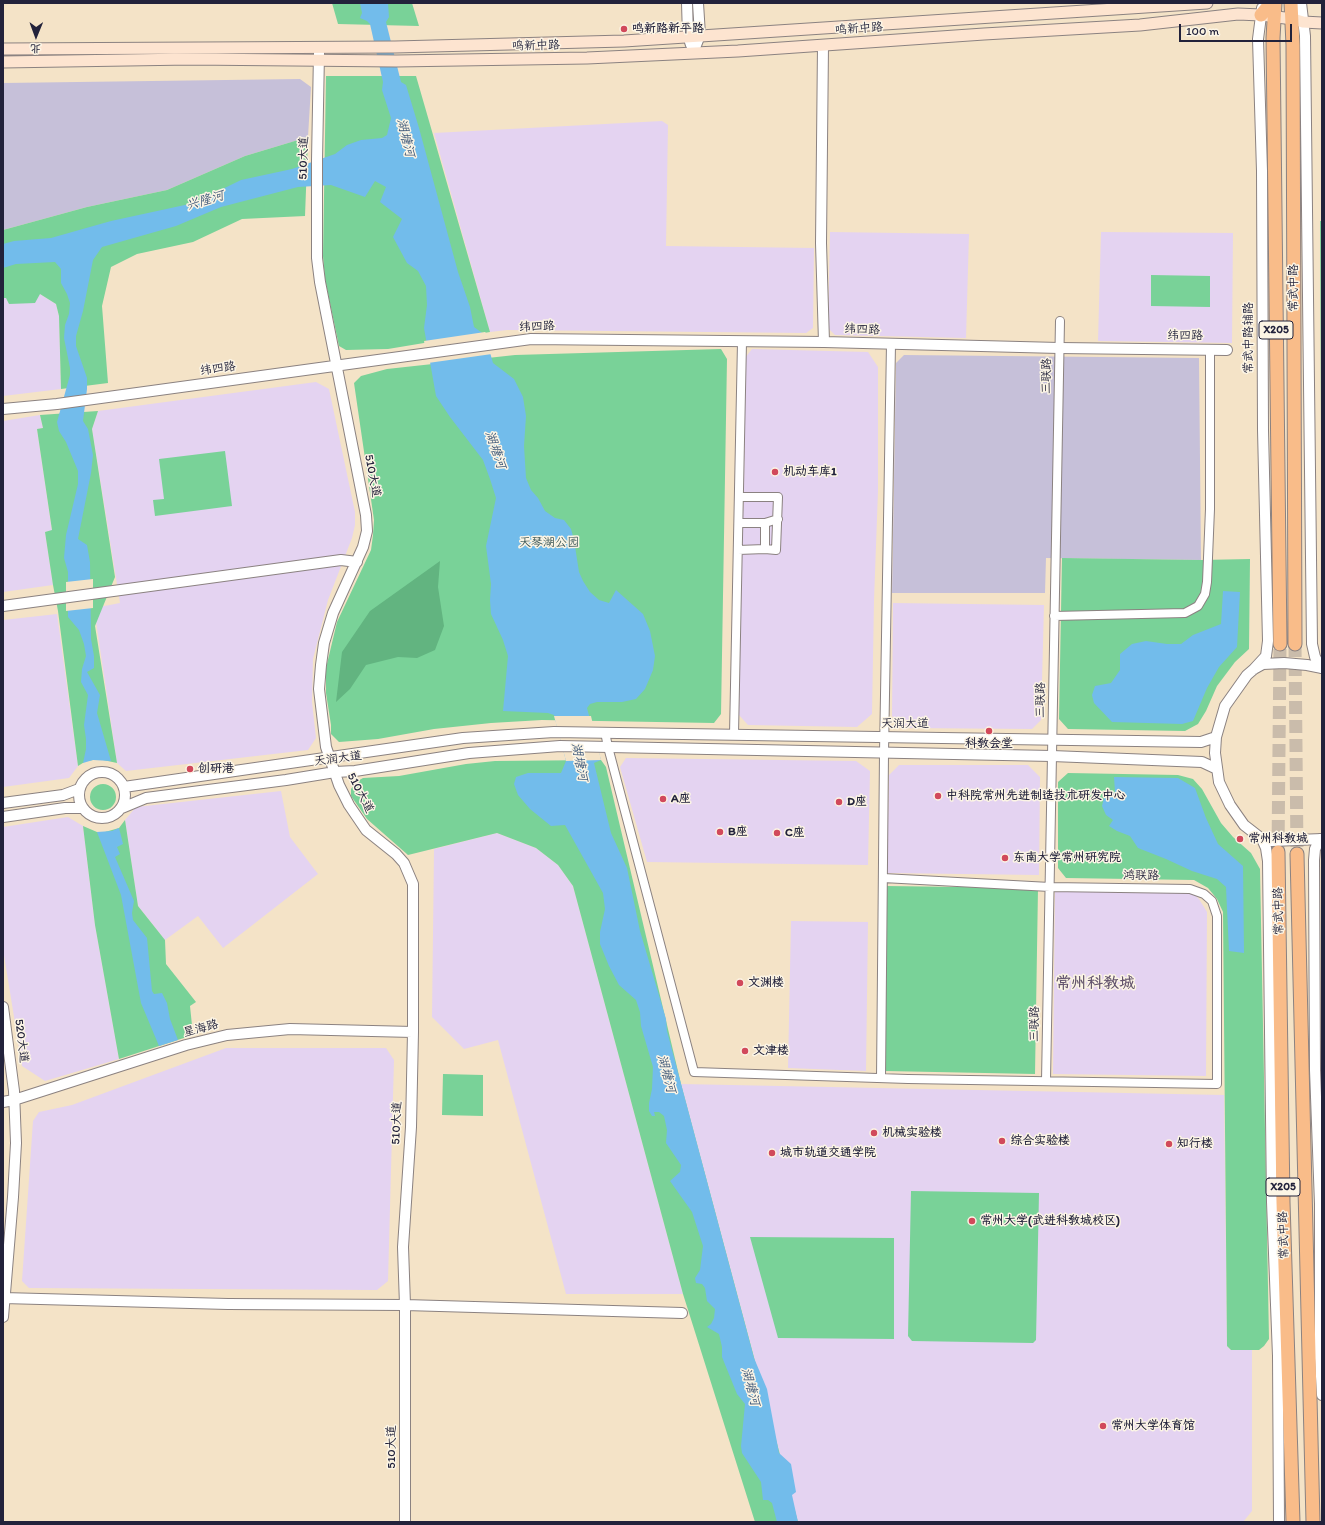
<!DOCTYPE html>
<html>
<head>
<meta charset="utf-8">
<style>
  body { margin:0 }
  #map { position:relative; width:1325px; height:1525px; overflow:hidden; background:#f4e3c7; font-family:Itim,"LXGW WenKai TC",sans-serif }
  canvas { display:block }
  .frame { position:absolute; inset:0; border:4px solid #22223b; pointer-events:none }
  .north { position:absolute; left:16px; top:16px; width:40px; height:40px; -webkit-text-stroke:3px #fcf5e5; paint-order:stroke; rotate:181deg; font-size:11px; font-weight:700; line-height:16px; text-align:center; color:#22223b }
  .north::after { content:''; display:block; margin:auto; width:14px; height:18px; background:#22223b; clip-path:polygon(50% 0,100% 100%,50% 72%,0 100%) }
  .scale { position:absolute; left:1179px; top:24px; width:113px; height:18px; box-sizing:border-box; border:2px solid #22223b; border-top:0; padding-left:5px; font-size:12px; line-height:14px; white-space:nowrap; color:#22223b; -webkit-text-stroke:3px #fcf5e5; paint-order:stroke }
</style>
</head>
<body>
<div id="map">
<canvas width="1325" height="1525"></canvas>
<div class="frame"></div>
<div class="north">北</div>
<div class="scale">100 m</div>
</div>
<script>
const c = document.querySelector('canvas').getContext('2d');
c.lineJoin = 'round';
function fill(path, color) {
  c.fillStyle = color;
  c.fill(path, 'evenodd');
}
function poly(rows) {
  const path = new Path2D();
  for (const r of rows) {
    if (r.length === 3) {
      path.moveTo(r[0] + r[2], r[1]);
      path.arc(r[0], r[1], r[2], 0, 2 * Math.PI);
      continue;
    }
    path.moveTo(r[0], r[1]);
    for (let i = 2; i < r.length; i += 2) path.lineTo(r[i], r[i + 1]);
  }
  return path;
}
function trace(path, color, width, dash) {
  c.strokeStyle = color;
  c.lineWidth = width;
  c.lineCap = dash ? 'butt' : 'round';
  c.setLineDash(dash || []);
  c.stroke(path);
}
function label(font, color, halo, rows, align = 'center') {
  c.font = font + ' Itim,"LXGW WenKai TC",sans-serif';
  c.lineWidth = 3;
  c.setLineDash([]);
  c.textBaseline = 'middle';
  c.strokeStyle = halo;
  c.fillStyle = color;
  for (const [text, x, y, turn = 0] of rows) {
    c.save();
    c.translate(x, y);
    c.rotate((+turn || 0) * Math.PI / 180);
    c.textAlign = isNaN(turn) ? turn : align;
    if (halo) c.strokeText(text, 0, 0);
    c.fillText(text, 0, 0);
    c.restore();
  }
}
fill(poly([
  [662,121,668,125,666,246,814,248,813,328,806,333,507,330,490,332,434,133],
  [830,232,969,234,966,338,835,335,828,328],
  [1101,232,1233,233,1232,343,1098,341],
  [40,294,56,304,59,316,61,389,3,396,3,298],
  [752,349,868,352,878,367,878,491,874,600,872,714,857,727,748,725,739,715,740,596,744,489,745,358],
  [316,382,329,389,355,512,355,525,352,538,328,600,313,659,312,702,316,738,308,750,126,771,117,763,94,608,120,603,92,429,98,411],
  [40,415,43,428,37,429,52,531,45,532,53,585,3,592,3,421],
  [893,603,1044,605,1041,720,1032,729,905,728,892,716],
  [57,614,78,766,69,778,3,787,3,620],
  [626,758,856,761,870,771,868,865,647,862,620,767],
  [899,765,1028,765,1040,777,1039,875,887,873,889,775],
  [281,791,290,837,318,874,223,948,198,916,165,940,138,906,125,820,136,807],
  [68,817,83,826,95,925,119,1059,45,1081,22,1066,3,949,3,827],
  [497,833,536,848,558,865,573,886,683,1294,566,1294,498,1040,464,1049,432,1017,434,849],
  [1055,888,1186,891,1193,893,1199,899,1207,912,1206,1076,1053,1074],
  [791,921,868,922,866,1071,788,1068],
  [226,1048,386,1048,394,1060,388,1281,377,1290,29,1288,22,1281,33,1121,39,1112,72,1105],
  [681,1084,1224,1095,1227,1346,1231,1350,1252,1350,1252,1511,1243,1522,798,1522]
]), '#e4d3f1');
fill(poly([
  [300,79,311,87,308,137,245,156,167,190,87,207,3,230,3,83],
  [904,355,1199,358,1201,560,1046,558,1045,593,892,593,896,363]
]), '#c6c0d9');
fill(poly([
  [332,3,412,3,419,26,338,24],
  [326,76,416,76,490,332,388,349,346,350,339,346,325,279,323,256],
  [308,137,305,216,242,219,193,242,137,254,111,267,102,306,108,383,61,389,59,316,56,304,40,294,35,303,9,304,6,298,3,298,3,230,87,207,167,190,245,156],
  [1320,221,1322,221,1322,645,1322,644],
  [1151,275,1210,276,1210,307,1151,306],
  [721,349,727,359,721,714,714,723,542,720,491,723,434,729,378,739,339,742,331,734,331,725,326,693,326,668,337,622,371,550,373,535,374,520,354,383,361,376,387,369,515,355],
  [98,411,92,429,115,577,95,626,117,763,103,760,93,760,86,761,78,766,58,611,53,585,45,532,52,530,37,429,43,428,40,415],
  [225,451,232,506,155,516,153,500,164,499,159,459],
  [1062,558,1201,560,1250,559,1249,649,1235,662,1217,686,1206,711,1198,724,1185,731,1068,729,1059,719],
  [601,760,606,767,681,1084,798,1522,755,1522,683,1294,573,886,558,865,536,848,497,833,408,855,367,819,351,796,351,789,356,782,363,778,399,776,466,764,495,761],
  [1068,773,1178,775,1193,779,1202,789,1221,823,1233,837,1251,853,1260,869,1269,1339,1264,1346,1259,1350,1231,1350,1227,1346,1223,912,1217,899,1208,888,1194,880,1066,878,1058,868,1058,782],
  [103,797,13],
  [125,820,138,906,165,940,166,964,196,1002,190,1006,193,1035,119,1059,95,925,83,826,97,832,105,832,119,828],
  [886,886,1038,888,1035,1074,885,1071],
  [443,1074,483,1075,483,1116,442,1115],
  [911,1191,1039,1193,1036,1340,1033,1343,912,1341,908,1336],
  [750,1237,894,1238,894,1339,778,1338]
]), '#79d298');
fill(poly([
  [440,561,438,587,444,626,435,650,417,658,398,657,366,665,350,689,336,702,342,652,370,611]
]), '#62b480');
fill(poly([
  [360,3,388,3,389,17,386,22,401,82,406,85,419,128,458,272,470,307,474,327,485,335,493,363,514,379,523,397,526,416,524,446,526,478,531,490,538,498,545,511,555,518,564,520,571,529,574,540,579,572,583,581,590,592,599,600,609,603,616,590,643,614,650,631,655,656,653,670,645,689,636,699,622,702,597,702,590,704,587,708,601,760,594,763,611,833,627,868,640,931,666,1019,667,1031,754,1358,767,1389,779,1453,791,1464,796,1492,792,1495,798,1522,777,1522,772,1503,768,1500,763,1500,761,1482,742,1453,741,1446,745,1404,737,1394,722,1357,722,1347,719,1334,707,1327,711,1324,714,1318,715,1309,707,1301,705,1288,702,1284,696,1283,695,1278,700,1270,703,1246,692,1212,670,1181,680,1172,681,1165,666,1143,667,1130,664,1116,659,1112,654,1112,655,1116,652,1116,649,1111,649,1103,652,1089,653,1067,641,1026,640,1012,636,1000,619,985,609,966,600,944,600,932,605,909,603,893,565,825,551,826,530,809,518,795,514,784,516,777,528,773,561,773,566,761,554,715,548,713,503,711,508,656,503,640,491,614,490,600,491,584,486,546,496,498,490,479,483,460,450,417,436,396,424,328,427,305,426,286,418,271,407,263,393,237,402,219,380,202,386,187,375,181,365,197,331,185,298,187,221,207,176,226,102,247,93,260,83,311,76,336,76,346,87,378,87,389,83,421,88,429,93,455,91,473,78,539,87,545,90,562,91,639,94,656,94,668,87,672,100,695,97,713,111,761,93,760,83,763,86,749,86,739,84,725,88,695,81,682,82,669,86,656,84,644,79,630,68,617,68,572,64,558,66,535,78,484,78,471,66,442,59,431,57,422,70,375,70,368,64,338,65,325,69,314,70,303,67,294,61,283,61,269,55,262,16,264,3,268,3,244,14,241,51,238,111,221,194,203,241,180,292,169,335,154,347,145,361,140,382,138,387,135,391,118,382,90,383,82,370,24,367,21,360,18,362,13],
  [1223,591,1240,592,1237,647,1219,667,1207,688,1193,721,1182,724,1112,722,1094,703,1092,695,1095,686,1111,683,1120,670,1120,654,1132,644,1146,641,1167,644,1181,644,1193,635,1221,624],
  [1114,777,1178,778,1195,788,1206,818,1218,844,1243,866,1244,953,1229,951,1226,887,1217,879,1192,871,1166,859,1138,848,1130,836,1117,831,1109,826,1113,820,1106,815,1102,806,1104,798,1115,792],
  [119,828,123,844,117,847,120,854,115,857,134,901,132,913,133,920,147,938,152,991,154,994,162,993,167,1003,170,1019,178,1040,159,1046,141,1003,121,895,97,832,112,831]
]), '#72bceb');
fill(poly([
  [485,332,487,334,492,354,428,363,424,341],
  [93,579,93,608,66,611,66,582],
  [554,716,591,716,601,760,566,761]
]), '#f4e3c7');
trace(poly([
  [1295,644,1297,854],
  [1278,852,1280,644]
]), '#cabcab', 13, [13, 6]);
const minor = poly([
  [739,497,778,497,776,550,765,549],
  [739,523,765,523,778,519],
  [738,550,765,549,765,523],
  [1054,616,1185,613,1198,606,1205,594,1207,582,1210,509,1210,350],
  [605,732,608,747,694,1072,908,1079,1217,1084,1217,916,1212,901,1204,894,1190,889,1050,887,883,878],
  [734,734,742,342],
  [881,1078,884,753,891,344],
  [1046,1080,1060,321]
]);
const tertiary = poly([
  [687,3,688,36,691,45],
  [1301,3,1305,36,1312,644,1315,657,1321,668],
  [823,45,821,243,824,342],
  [319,53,317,160,317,258,320,282,366,515,367,531,363,547,333,613,324,643,321,665,319,689,322,714,326,747,339,785,349,805,366,830,396,854,404,863,413,884,413,1032,411,1127,403,1247,405,1305,405,1522],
  [693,53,700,35,698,3],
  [3,409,57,404,531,339,824,342,1059,348,1227,350],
  [3,606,341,560,357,562],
  [1322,668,1307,665,1284,663,1263,664,1254,669,1247,675,1225,706,1216,737,1215,753,1219,782,1230,805,1244,825,1262,839,1272,841,1322,839],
  [1254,669,1266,656,1268,641,1263,430,1262,171,1258,39,1262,8],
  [102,795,23],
  [124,787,463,738,554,732,1201,742,1216,737],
  [3,803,63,795,79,789],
  [122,808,146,798,286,780,335,772,355,771,469,753,560,746,1052,756,1202,762,1217,769],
  [3,817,65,808,82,808],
  [1262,839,1266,848,1268,861,1272,1202,1278,1356,1279,1522],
  [1320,839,1315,849,1314,860,1315,1070,1320,1204,1320,1358,1322,1395],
  [3,1007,14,1091,16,1143,13,1197,3,1317],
  [3,1102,14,1100,186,1045,227,1035,290,1029,413,1032],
  [3,1298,228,1304,405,1305,682,1313]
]);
const secondary = poly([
  [3,49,395,47,624,41,1207,3],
  [3,62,190,59,396,61,587,58,738,51,984,34,1140,25,1238,14,1261,15,1293,19,1303,22,1322,23]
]);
const primary = poly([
  [1275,3,1273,38,1280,644],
  [1291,3,1293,45,1295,644],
  [1261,15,1271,3],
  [1278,852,1283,1202,1293,1522],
  [1297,854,1313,1522]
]);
trace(minor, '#8b8281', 10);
trace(tertiary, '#8b8281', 12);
trace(secondary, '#8b8281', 13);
trace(primary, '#8b8281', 15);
trace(minor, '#fff', 8);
trace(tertiary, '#fff', 10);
trace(secondary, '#fde4d0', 11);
trace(primary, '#f9bc89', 13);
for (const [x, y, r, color] of [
  [624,29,4,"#d1495b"],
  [775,472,4,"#d1495b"],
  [989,731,4,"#d1495b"],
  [190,769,4,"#d1495b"],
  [938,796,4,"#d1495b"],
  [663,799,4,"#d1495b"],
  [839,802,4,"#d1495b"],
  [720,832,4,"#d1495b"],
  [777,833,4,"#d1495b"],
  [1240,839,4,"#d1495b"],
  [1005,858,4,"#d1495b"],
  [740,983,4,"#d1495b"],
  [745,1051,4,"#d1495b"],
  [874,1133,4,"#d1495b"],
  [1002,1141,4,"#d1495b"],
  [1169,1144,4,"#d1495b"],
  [772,1153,4,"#d1495b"],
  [972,1221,4,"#d1495b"],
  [1103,1426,4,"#d1495b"]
]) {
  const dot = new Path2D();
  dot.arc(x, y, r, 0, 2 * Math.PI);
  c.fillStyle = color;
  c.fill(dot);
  trace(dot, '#fcf5e5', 1.5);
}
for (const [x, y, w] of [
  [1276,330,34],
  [1283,1187,34]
]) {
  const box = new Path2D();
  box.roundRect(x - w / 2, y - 9, w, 18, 3);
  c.fillStyle = '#fcf5e5';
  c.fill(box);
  trace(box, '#22223b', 1);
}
label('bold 11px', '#22223b', null, [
  ["X205",1276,330],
  ["X205",1283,1187]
]);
label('bold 12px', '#22223b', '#fcf5e5', [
  ["鸣新路新平路",632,29],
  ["机动车库1",783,472],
  ["科教会堂",989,744,"center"],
  ["创研港",198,769],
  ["中科院常州先进制造技术研发中心",946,796],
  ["A座",671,799],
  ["D座",847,802],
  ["B座",728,832],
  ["C座",785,833],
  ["常州科教城",1248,839],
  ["东南大学常州研究院",1013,858],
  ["文渊楼",748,983],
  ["文津楼",753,1051],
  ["机械实验楼",882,1133],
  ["综合实验楼",1010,1141],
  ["知行楼",1177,1144],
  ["城市轨道交通学院",780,1153],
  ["常州大学(武进科教城校区)",980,1221],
  ["常州大学体育馆",1111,1426]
], 'left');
label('12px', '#22223b', '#fcf5e5', [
  ["鸣新中路",859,29,-4],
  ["鸣新中路",536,46,-1],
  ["510大道",304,158,-89],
  ["常武中路",1294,288,-90],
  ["纬四路",537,327,-2],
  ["纬四路",862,330,2],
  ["纬四路",1185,336,1],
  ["常武中路辅路",1249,338,-90],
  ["纬四路",218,369,-8],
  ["三联路",1047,376,-89],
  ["510大道",372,476,79],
  ["三联路",1041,700,-89],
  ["天润大道",905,724],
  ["天润大道",338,759,-7],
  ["510大道",360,793,62],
  ["鸿联路",1141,876,1],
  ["常武中路",1279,911,-91],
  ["三联路",1035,1024,-89],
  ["星海路",201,1029,-15],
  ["520大道",21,1041,83],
  ["510大道",397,1123,-88],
  ["常武中路",1284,1235,-92],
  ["510大道",392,1447,-90]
]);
label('12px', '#3c5757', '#fcf5e5', [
  ["天琴湖公园",549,543]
]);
label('italic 13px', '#3e5879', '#fcf5e5', [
  ["湖塘河",405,138,76],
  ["兴隆河",205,201,-16],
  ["湖塘河",495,450,71],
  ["湖塘河",579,762,79],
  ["湖塘河",666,1074,75],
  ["湖塘河",750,1387,75]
]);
label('bold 16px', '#63546d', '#fcf5e5', [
  ["常州科教城",1095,984]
]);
</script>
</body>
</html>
